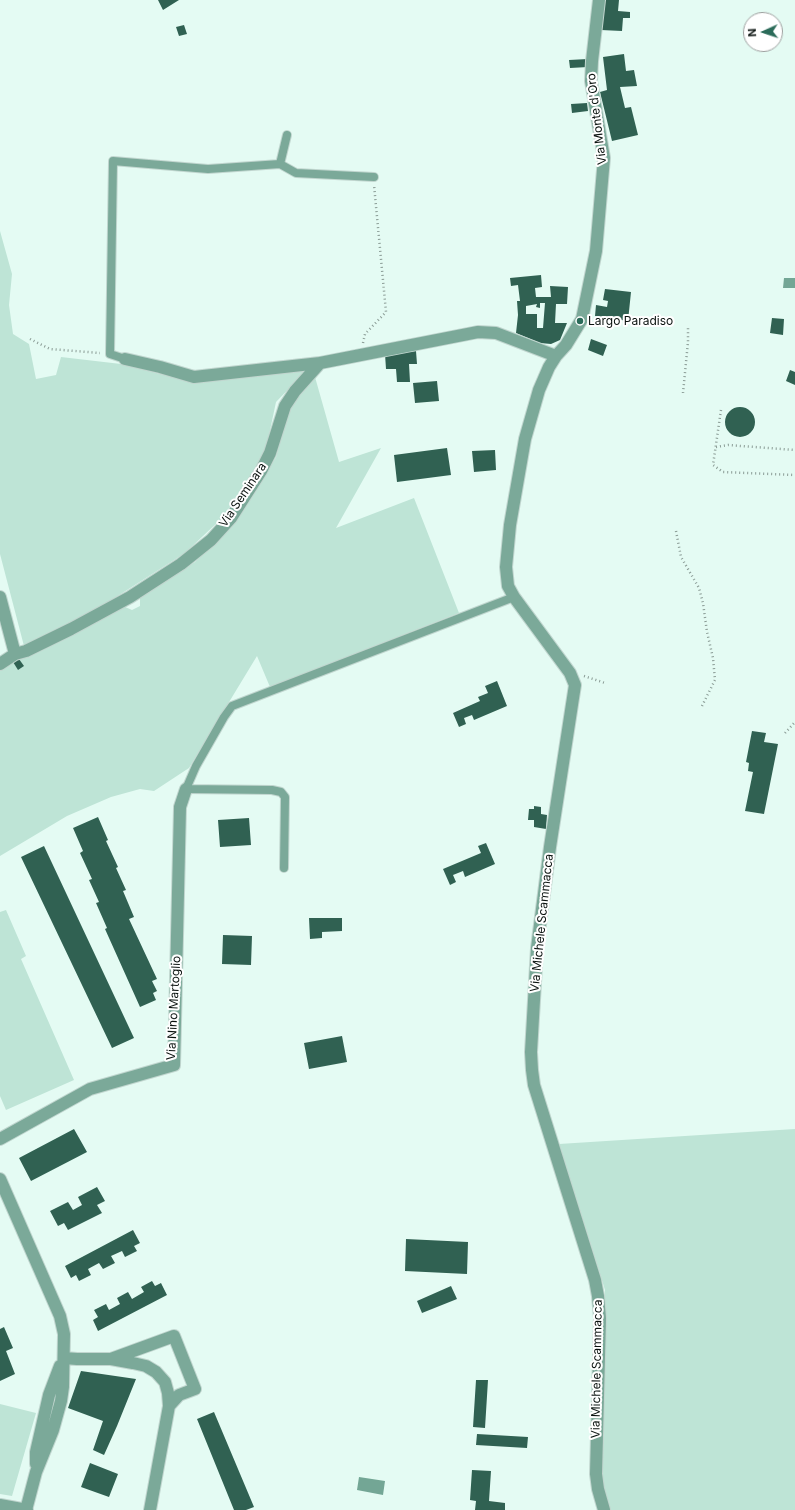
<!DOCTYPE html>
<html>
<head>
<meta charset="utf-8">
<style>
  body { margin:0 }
  #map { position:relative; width:795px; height:1510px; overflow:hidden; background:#e4fbf3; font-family:Inter,sans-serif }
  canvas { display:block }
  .north { position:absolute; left:743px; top:12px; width:40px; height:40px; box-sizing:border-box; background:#fff; border:1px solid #9da09f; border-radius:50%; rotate:267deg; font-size:11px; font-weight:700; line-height:16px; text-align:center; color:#0a120f }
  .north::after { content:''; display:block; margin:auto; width:14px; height:18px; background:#2b6b59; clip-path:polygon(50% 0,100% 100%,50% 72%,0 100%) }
</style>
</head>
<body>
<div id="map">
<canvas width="795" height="1510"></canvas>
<div class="north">N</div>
</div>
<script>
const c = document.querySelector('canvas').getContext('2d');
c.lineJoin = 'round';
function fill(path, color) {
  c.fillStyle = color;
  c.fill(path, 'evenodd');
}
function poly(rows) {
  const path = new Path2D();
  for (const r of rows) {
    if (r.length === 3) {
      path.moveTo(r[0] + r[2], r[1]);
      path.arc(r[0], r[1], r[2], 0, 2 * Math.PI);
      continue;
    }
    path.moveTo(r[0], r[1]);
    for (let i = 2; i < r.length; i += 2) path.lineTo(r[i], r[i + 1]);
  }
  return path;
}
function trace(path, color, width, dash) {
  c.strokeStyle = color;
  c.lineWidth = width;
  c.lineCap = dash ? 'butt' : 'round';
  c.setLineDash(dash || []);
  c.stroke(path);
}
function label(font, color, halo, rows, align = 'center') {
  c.font = font + ' Inter,sans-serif';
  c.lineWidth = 4;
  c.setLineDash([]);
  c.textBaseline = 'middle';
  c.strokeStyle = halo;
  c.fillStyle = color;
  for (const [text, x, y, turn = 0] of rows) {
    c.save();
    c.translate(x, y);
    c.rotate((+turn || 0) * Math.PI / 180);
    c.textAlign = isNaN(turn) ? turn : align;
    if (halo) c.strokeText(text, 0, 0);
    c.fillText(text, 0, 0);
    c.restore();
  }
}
fill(poly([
  [0,231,12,274,9,305,13,334,29,344,36,379,56,375,61,357,121,364,188,381,205,381,306,371,276,402,265,454,252,476,221,519,185,553,91,613,24,646,0,554],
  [315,377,339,462,381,448,336,528,414,498,459,613,270,687,257,656,189,768,154,791,140,789,111,797,67,816,0,856,0,671,13,662,18,669,23,666,19,659,123,606,132,610,140,606,140,596,195,562,216,541,255,491,276,457,289,409],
  [6,910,26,956,21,959,74,1080,6,1110,0,1096,0,912],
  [795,1129,795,1510,610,1510,603,1488,601,1448,605,1290,559,1144],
  [0,1404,36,1413,12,1496,0,1494]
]), '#bee4d6');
fill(poly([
  [784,278,795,278,795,288,783,288],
  [359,1477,385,1481,383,1495,357,1490]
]), '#73a695');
fill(poly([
  [158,0,179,0,163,10],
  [604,0,619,0,618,11,630,12,630,18,623,18,622,31,601,30],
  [184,25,187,34,179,36,176,27],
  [624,54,626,71,634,70,637,86,620,87,625,108,631,107,638,135,612,141,600,92,607,90,603,57],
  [588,59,588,67,570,68,569,60],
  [587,103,588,111,572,113,571,104],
  [541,275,542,287,535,288,536,297,551,297,550,286,568,287,567,304,556,304,555,323,567,323,560,340,551,344,540,343,516,333,518,315,517,301,520,301,518,285,511,286,510,278],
  [540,303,545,303,543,328,537,328,537,314,526,314,526,306,537,304,536,307,540,308],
  [605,289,631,292,628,321,595,316,596,305,607,307,608,301,603,300],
  [772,318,784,319,783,335,770,333],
  [591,339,607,345,603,356,588,350],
  [416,351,417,364,409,364,410,382,397,382,396,369,386,369,385,354],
  [790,370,795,372,795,385,786,381],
  [437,381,439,401,415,403,413,383],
  [740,422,15],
  [447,448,451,475,397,482,394,455],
  [495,450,496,470,474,472,472,451],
  [19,659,24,666,18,670,13,662],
  [497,681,507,706,474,720,472,715,464,718,466,724,459,727,453,713,480,701,478,697,488,693,485,686],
  [752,731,766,733,764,742,778,744,764,814,745,811,753,772,748,771,749,763,746,762],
  [534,806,541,807,541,814,547,815,546,829,534,827,534,820,528,820,529,809,534,809],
  [98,817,108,840,106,841,118,867,116,868,126,890,123,891,134,917,129,919,157,979,152,981,157,991,153,993,156,1000,140,1007,105,929,107,928,96,903,99,902,89,880,92,879,80,853,83,851,73,828],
  [249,818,251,845,220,847,218,820],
  [486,843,495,864,465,877,463,871,453,875,456,882,450,885,443,869,481,853,478,846],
  [44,846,134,1038,112,1048,21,857],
  [309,918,342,918,342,931,322,932,322,938,310,939],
  [223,935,252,936,251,965,222,964],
  [342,1036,347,1062,309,1069,304,1043],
  [74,1129,87,1152,31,1181,19,1158],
  [97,1187,105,1201,97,1205,102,1213,68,1230,64,1223,58,1226,50,1211,68,1202,73,1210,82,1205,78,1197],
  [133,1230,140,1243,134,1246,137,1251,125,1257,122,1251,111,1256,115,1263,103,1269,99,1263,88,1269,91,1275,79,1281,76,1275,71,1278,65,1266],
  [406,1239,468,1242,467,1274,405,1271],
  [152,1281,155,1286,161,1283,167,1295,98,1331,93,1320,98,1317,94,1310,106,1304,109,1310,120,1304,117,1298,128,1292,132,1299,144,1292,141,1287],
  [451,1286,457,1299,422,1313,417,1301],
  [4,1327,13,1348,6,1351,15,1374,0,1381,0,1329],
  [81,1371,136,1379,117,1426,104,1455,93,1450,103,1421,68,1408],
  [476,1380,488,1380,485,1428,473,1427],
  [214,1412,254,1507,246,1510,234,1510,197,1419],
  [477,1434,528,1437,527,1448,476,1445],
  [90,1463,118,1474,109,1497,81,1487],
  [472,1470,491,1471,489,1501,505,1503,505,1510,475,1510,476,1501,470,1500]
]), '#306152');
const lane = poly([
  [280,164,296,173,374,177],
  [125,359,110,354,113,161,208,169,280,164,287,135],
  [284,868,285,797,281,792,272,790,186,789,196,766,224,717,232,706,514,597]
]);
const street = poly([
  [599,0,592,61,591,81,604,158,596,251,582,319,566,345,556,356,549,367,539,390,525,439,510,525,506,567,508,586,514,597,570,673,575,685,550,847,537,948,531,1052,532,1070,534,1085,595,1280,598,1296,600,1318,596,1474,598,1489,604,1510],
  [125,359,160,367,194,377,320,363],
  [0,597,15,654],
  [0,664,15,654,26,651,71,629,130,597,181,564,211,540,231,518,261,471,270,453,285,406,295,391,320,363,478,332,496,333,556,356],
  [0,1139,90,1089,174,1065,180,807,186,789],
  [0,1179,60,1316,64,1334,63,1387,61,1401,53,1430,36,1472,26,1510],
  [64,1358,77,1359,111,1359,133,1363,146,1366,156,1372,165,1382,168,1393,169,1406,150,1510],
  [111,1359,174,1336,195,1389,179,1395,169,1406],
  [36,1464,36,1452,49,1395,60,1366],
  [0,1505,27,1510]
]);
trace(lane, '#c1d6cf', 10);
trace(street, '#c1d6cf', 14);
trace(poly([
  [30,339,50,349,100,353],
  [363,343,365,334,386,312,374,185],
  [683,393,688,342,688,328],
  [721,410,713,465,723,472,795,475],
  [716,447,728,445,795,450],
  [676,531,681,557,699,588,703,603,707,632,713,658,715,680,702,706],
  [584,676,605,683],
  [785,733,795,722]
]), '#8a9b95', 2.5, [1, 3]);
trace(lane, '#7ba999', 8);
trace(street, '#7ba999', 12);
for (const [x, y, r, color] of [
  [580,321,4,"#2b6b59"]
]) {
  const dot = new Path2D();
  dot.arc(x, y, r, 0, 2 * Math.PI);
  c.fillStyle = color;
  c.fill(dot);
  trace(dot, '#fff', 1.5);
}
label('12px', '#0a120f', '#fff', [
  ["Via Monte d'Oro",597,119,-97],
  ["Via Seminara",243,495,-56],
  ["Via Michele Scammacca",542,923,-84],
  ["Via Nino Martoglio",174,1008,-87],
  ["Via Michele Scammacca",597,1369,-89]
]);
label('12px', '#0a120f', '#fff', [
  ["Largo Paradiso",588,321]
], 'left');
</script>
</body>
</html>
